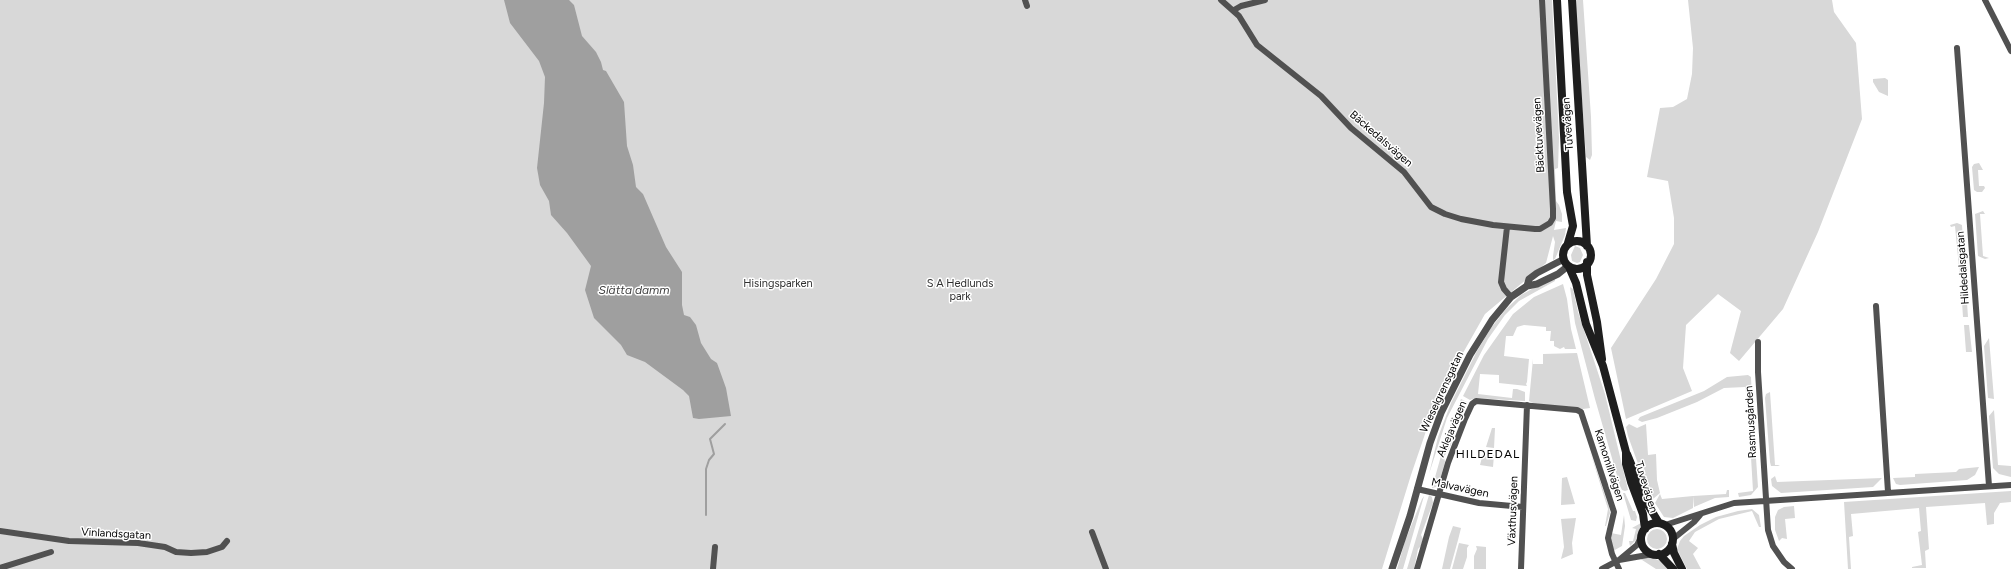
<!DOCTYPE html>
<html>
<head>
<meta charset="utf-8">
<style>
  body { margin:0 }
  canvas { display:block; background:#fff }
</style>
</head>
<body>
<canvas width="2011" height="569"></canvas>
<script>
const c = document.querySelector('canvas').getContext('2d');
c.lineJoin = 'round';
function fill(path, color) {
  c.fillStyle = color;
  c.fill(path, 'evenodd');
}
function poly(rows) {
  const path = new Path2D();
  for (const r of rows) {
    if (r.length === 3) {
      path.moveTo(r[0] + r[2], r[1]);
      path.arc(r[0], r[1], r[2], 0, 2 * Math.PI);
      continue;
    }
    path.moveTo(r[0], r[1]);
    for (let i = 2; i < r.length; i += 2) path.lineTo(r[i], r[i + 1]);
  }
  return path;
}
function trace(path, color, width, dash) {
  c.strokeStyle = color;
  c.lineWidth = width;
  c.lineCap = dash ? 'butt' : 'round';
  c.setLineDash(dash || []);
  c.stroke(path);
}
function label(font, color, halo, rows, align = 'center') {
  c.font = font + ' Figtree,sans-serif';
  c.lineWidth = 3;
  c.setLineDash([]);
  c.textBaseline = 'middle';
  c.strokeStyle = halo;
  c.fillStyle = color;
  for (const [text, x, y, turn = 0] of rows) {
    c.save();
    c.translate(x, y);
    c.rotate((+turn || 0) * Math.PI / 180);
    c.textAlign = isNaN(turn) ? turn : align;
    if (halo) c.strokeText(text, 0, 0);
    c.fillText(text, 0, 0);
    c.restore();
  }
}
fill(poly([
  [0,0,1552,0,1559,138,1558,168,1555,169,1556,201,1559,205,1562,214,1562,222,1556,221,1554,230,1566,228,1565,235,1555,259,1553,260,1553,256,1555,242,1553,236,1546,263,1485,314,1437,399,1411,475,1382,569,0,569],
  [1575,0,1583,0,1591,117,1592,155,1590,160,1586,157],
  [1688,0,1832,0,1834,12,1856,43,1862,119,1818,232,1783,309,1739,361,1730,353,1741,311,1718,294,1686,325,1683,368,1692,391,1626,419,1611,348,1656,279,1674,244,1674,218,1668,181,1647,177,1660,108,1673,107,1687,99,1692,74,1693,48],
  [1885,78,1888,80,1888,96,1879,92,1873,82,1873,79],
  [1979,163,1983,170,1978,170,1979,186,1984,186,1985,188,1982,192,1977,192,1974,190,1972,167,1974,164],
  [1983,211,1985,214,1980,214,1983,256,1989,258,1985,259,1978,256,1975,214],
  [1957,223,1962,225,1966,287,1965,287,1965,278,1960,278,1955,226,1951,227,1950,225],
  [1575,246,1580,248,1583,255,1580,262,1577,263,1572,261,1571,255],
  [1555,279,1555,281,1519,301,1505,315,1488,339,1447,418,1429,474,1438,437,1451,403,1477,351,1491,328,1506,309,1521,295,1539,285],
  [1563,284,1567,299,1571,329,1576,349,1565,349,1564,347,1560,349,1554,346,1554,341,1550,341,1551,331,1546,331,1546,327,1524,325,1517,327,1513,336,1506,336,1504,356,1529,359,1527,382,1526,384,1527,386,1499,383,1499,375,1480,374,1478,394,1512,398,1513,389,1517,389,1525,392,1525,401,1475,398,1470,400,1463,396,1484,355,1513,314,1534,297],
  [1570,287,1573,289,1578,312,1605,394,1628,490,1625,491,1622,490,1620,486,1595,399,1575,323],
  [1961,288,1966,288,1968,317,1963,317],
  [1964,325,1969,325,1972,352,1966,352],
  [1989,338,1994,399,1988,398,1984,346],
  [1577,353,1590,408,1583,409,1574,407,1535,404,1529,401,1533,359,1533,364,1543,364,1543,354],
  [1748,375,1751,377,1752,398,1751,400,1747,399,1745,387,1724,388,1697,402,1657,418,1642,422,1638,420,1640,417,1704,391,1727,377],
  [1770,392,1775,465,1780,465,1778,466,1771,466,1770,462,1765,398,1766,394],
  [1461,399,1469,403,1462,401,1453,421,1459,424,1455,427,1451,445,1444,457,1445,462,1439,483,1436,487,1432,488,1448,431],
  [1994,410,1998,465,2011,466,2011,477,1999,474,1993,468,1989,416],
  [1749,412,1753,415,1756,446,1752,451],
  [1629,424,1637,428,1646,424,1648,455,1656,454,1657,480,1660,493,1653,499,1637,461,1628,436,1626,427],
  [1492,428,1495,428,1494,448,1486,447],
  [1589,448,1609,507,1610,513,1606,526,1605,526,1608,509],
  [1483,453,1494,455,1493,467,1480,465],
  [1751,457,1756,458,1758,487,1751,495,1739,497,1738,493,1753,491],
  [1979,467,1975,475,1967,480,1900,485,1896,484,1893,478,1915,477,1915,474,1956,472,1959,469],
  [1775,476,1777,482,1882,478,1873,487,1781,493,1772,486,1771,479],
  [1567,477,1575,504,1561,505,1562,478],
  [1727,490,1729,490,1729,497,1715,498,1694,507,1693,496,1726,494],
  [2011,491,2011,502,2000,503,1994,513,1994,524,1987,525,1985,503,1926,507,1929,549,1925,551,1926,568,1912,568,1912,567,1922,565,1918,532,1921,531,1919,508,1851,514,1853,536,1849,537,1851,569,1848,569,1844,502],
  [1623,493,1625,493,1633,511,1635,511,1637,517,1636,521,1631,520],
  [1660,494,1662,499,1693,496,1693,508,1673,518,1664,517,1655,503],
  [1429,495,1432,497,1433,503,1421,535,1423,539,1421,546,1418,549,1414,569,1407,569],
  [1424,496,1403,569,1397,569,1405,541,1422,499],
  [1794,506,1795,518,1785,519,1787,539,1782,538,1779,541,1775,530,1775,517,1778,510,1784,507],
  [1752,509,1759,515,1761,527,1759,527,1752,511,1719,519,1695,532,1689,541,1698,548,1693,554,1701,569,1687,569,1677,549,1680,541,1684,536,1700,525,1716,517,1738,511],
  [1624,515,1625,526,1622,546,1613,551,1611,544,1611,533,1621,535],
  [1576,518,1572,543,1573,554,1561,559,1564,547,1561,519],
  [1641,523,1638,538,1630,546,1629,541,1633,541,1636,529,1632,528],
  [1453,526,1461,528,1458,540,1450,569,1442,569,1449,537],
  [1657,539,10],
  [1459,543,1469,545,1467,548,1467,557,1463,569,1452,569],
  [1476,546,1486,547,1486,569,1474,569,1474,556,1477,549],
  [1648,556,1663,562,1670,569,1656,569,1639,558]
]), '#d8d8d8');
fill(poly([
  [504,0,569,0,574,5,582,36,596,52,601,62,603,70,606,71,624,102,627,146,633,165,636,187,643,194,666,247,682,272,682,305,684,315,690,317,696,325,701,343,711,359,717,363,726,388,731,416,699,419,693,418,689,396,683,390,645,362,627,355,621,345,594,318,585,290,591,266,567,233,551,215,549,201,540,185,537,168,544,103,545,77,539,61,510,23]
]), '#9f9f9f');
trace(poly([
  [706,515,706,469,709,460,714,454,710,439,725,424]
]), '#9f9f9f', 2);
trace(poly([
  [1025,0,1027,6],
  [1221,0,1239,16,1257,45,1321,96,1351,128,1404,172,1431,207,1445,214,1461,219,1493,225,1535,229,1540,229,1550,223,1553,218,1553,209,1542,0],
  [1985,0,2011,51],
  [1234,10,1241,6,1265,0],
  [1957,48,1989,486],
  [1507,227,1501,282,1504,289,1511,297],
  [1876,306,1888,492],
  [1758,342,1758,372,1768,530,1773,546,1784,562,1792,569],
  [1417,489,1479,503,1523,507],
  [1665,525,1734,503,2011,485],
  [0,531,69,541,138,543,165,547,176,552,191,553,207,552,222,547,227,541],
  [1092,532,1106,569],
  [1673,539,1694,522,1700,515],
  [1619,560,1637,545,1642,535],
  [0,568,51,552],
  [713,569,715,547],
  [1417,569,1448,463,1465,419,1472,404,1476,401,1577,410,1581,412,1614,512,1608,538,1612,554,1619,569],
  [1521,569,1527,405],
  [1602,569,1619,560,1653,554]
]), '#515151', 6);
trace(poly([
  [1527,286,1529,279,1537,273,1564,259],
  [1392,569,1410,516,1430,443,1441,413,1470,355,1492,320,1511,297,1527,286,1537,284,1558,274,1568,266]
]), '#515151', 7);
trace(poly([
  [1557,0,1567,192,1573,226,1568,243],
  [1572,0,1587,246],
  [1577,255,14],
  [1587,262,1587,275,1597,322,1602,359],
  [1569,267,1576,283,1586,324,1603,366,1626,452,1626,464,1631,482,1643,514,1645,529],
  [1627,454,1648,505,1659,523],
  [1657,539,16],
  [1672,544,1674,553,1682,569],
  [1659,554,1673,569]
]), '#1e1e1e', 8);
label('11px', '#000', '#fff', [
  ["Tuvevägen",1568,124,-94],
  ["Bäcktuvevägen",1539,135,-93],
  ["Bäckedalsvägen",1381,139,41],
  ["Hildedalsgatan",1963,268,-94],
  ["Wieselgrensgatan",1442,392,-65],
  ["Rasmusgården",1751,422,-93],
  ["Aklejavägen",1452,429,-67],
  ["Kamomillvägen",1609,465,72],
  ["Tuvevägen",1646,487,73],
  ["Malvavägen",1460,488,12],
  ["Växthusvägen",1513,511,-88],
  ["Vinlandsgatan",116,534,3]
]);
label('11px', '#2f2f2f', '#fff', [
  ["Hisingsparken",778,284],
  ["S A Hedlunds",960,284],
  ["park",960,297]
]);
label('italic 12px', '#404040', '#fff', [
  ["Slätta damm",634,290]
]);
c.letterSpacing = '1px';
label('12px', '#000', '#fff', [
  ["HILDEDAL",1488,454]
]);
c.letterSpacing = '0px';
</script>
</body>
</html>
